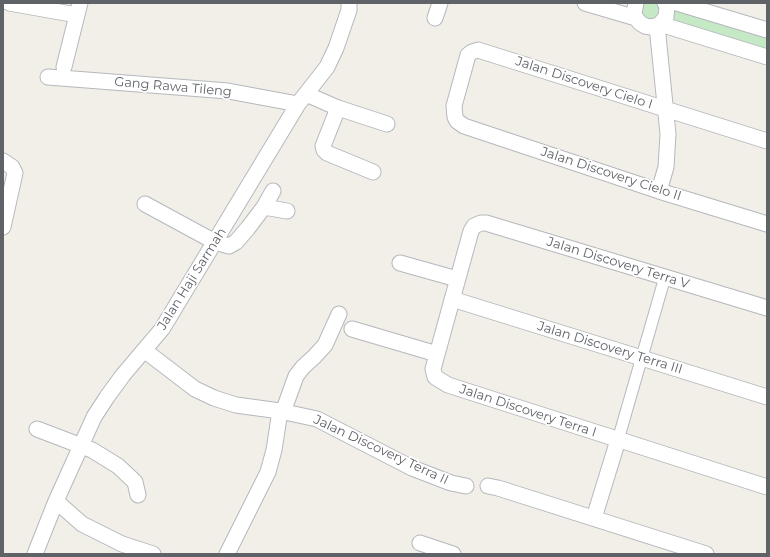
<!DOCTYPE html>
<html>
<head>
<meta charset="utf-8">
<style>
  body { margin:0 }
  #map { position:relative; width:770px; height:557px; overflow:hidden; background:#f1efe8; font-family:Montserrat,sans-serif }
  canvas { display:block }
  .frame { position:absolute; inset:0; border:4px solid #5f6368; pointer-events:none }
</style>
</head>
<body>
<div id="map">
<canvas width="770" height="557"></canvas>
<div class="frame"></div>
</div>
<script>
const c = document.querySelector('canvas').getContext('2d');
c.lineJoin = 'round';
function fill(path, color) {
  c.fillStyle = color;
  c.fill(path, 'evenodd');
}
function poly(rows) {
  const path = new Path2D();
  for (const r of rows) {
    path.moveTo(r[0], r[1]);
    for (let i = 2; i < r.length; i += 2) path.lineTo(r[i], r[i + 1]);
  }
  return path;
}
function trace(path, color, width, dash) {
  c.strokeStyle = color;
  c.lineWidth = width;
  c.lineCap = dash ? 'butt' : 'round';
  c.setLineDash(dash || []);
  c.stroke(path);
}
function label(font, color, halo, rows, align = 'center') {
  c.font = font + ' Montserrat,sans-serif';
  c.lineWidth = 3.5;
  c.setLineDash([]);
  c.textBaseline = 'middle';
  c.strokeStyle = halo;
  c.fillStyle = color;
  for (const [text, x, y, turn = 0] of rows) {
    c.save();
    c.translate(x, y);
    c.rotate((+turn || 0) * Math.PI / 180);
    c.textAlign = isNaN(turn) ? turn : align;
    if (halo) c.strokeText(text, 0, 0);
    c.fillText(text, 0, 0);
    c.restore();
  }
}
fill(poly([
  [643,3,656,3,659,8,658,15,656,17,650,20,647,20,642,16,640,7],
  [668,6,767,33,767,58,664,23]
]), '#c5e8c5');
const pedestrian = poly([
  [618,440,665,277]
]);
const minor = poly([
  [9,3,77,15],
  [585,3,636,18],
  [636,3,634,13,636,18,640,23,645,26,651,27,659,25,666,17,667,7,665,3],
  [677,3,767,30],
  [435,18,440,3],
  [660,24,767,57],
  [657,26,668,134,666,167,659,191],
  [64,67,80,3],
  [48,77,228,91,298,104],
  [306,94,338,108,387,124],
  [338,108,323,146,324,150,327,153,373,172],
  [767,141,478,50,472,52,468,55,454,106,455,117,457,121,464,126,659,191,767,224],
  [3,161,12,167,15,173,3,227],
  [145,204,215,242,229,246,236,242,248,228,264,207,273,191],
  [264,207,287,211],
  [400,263,457,279],
  [452,299,767,397],
  [767,308,486,223,481,223,474,226,471,231,433,369,435,377,448,385,767,487],
  [352,329,437,354],
  [144,350,195,389,214,398,236,405,280,411,317,419,412,468,451,483,466,486],
  [283,412,296,376,303,367,314,357,325,345,339,314],
  [37,429,92,450,118,466,135,482,138,495],
  [488,486,498,488,706,554],
  [56,501,82,524,122,544,153,554],
  [594,518,618,440],
  [420,543,453,554],
  [35,554,56,501,94,417,107,397,123,375,162,329,298,104,327,67,336,48,349,10,349,3],
  [227,554,268,472,274,450,280,411]
]);
trace(pedestrian, '#b5b8bc', 13);
trace(minor, '#b5b8bc', 17);
trace(pedestrian, '#fff', 11);
trace(minor, '#fff', 15);
label('13px', '#5f6368', '#fff', [
  ["Jalan Discovery Cielo I",584,83,18],
  ["Gang Rawa Tileng",173,87,5],
  ["Jalan Discovery Cielo II",611,174,18],
  ["Jalan Discovery Terra V",618,263,17],
  ["Jalan Haji Sarmah",192,279,-58],
  ["Jalan Discovery Terra III",610,348,17],
  ["Jalan Discovery Terra I",528,411,18],
  ["Jalan Discovery Terra II",381,450,25]
]);
</script>
</body>
</html>
